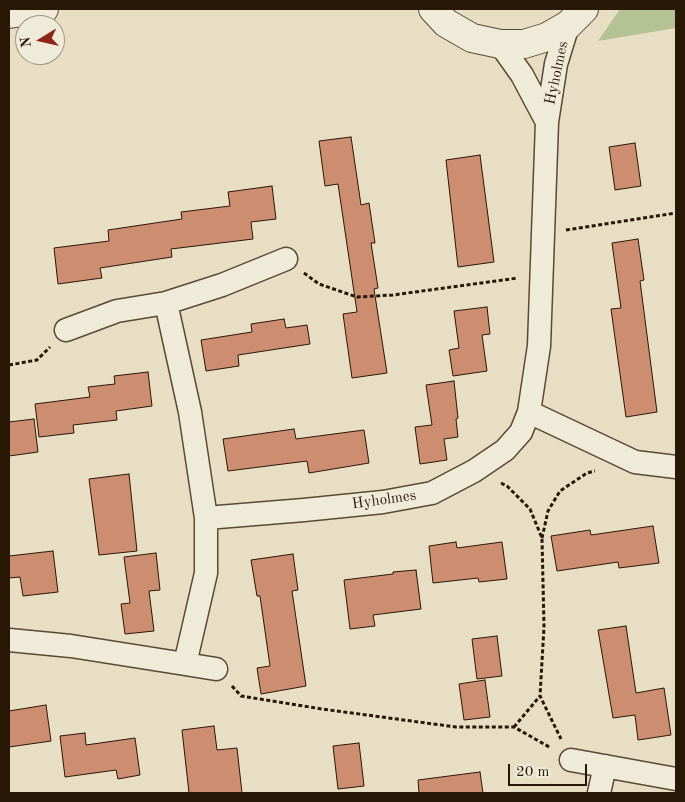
<!DOCTYPE html>
<html>
<head>
<meta charset="utf-8">
<style>
  body { margin:0 }
  #map { position:relative; width:685px; height:802px; overflow:hidden; background:#e8dec3; font-family:"Old Standard TT",serif }
  canvas { display:block }
  .frame { position:absolute; inset:0; border:10px solid #291706; pointer-events:none }
  .north { position:absolute; left:15px; top:15px; width:50px; height:50px; box-sizing:border-box; background:#f0ead8; border:1px solid #a09684; border-radius:50%; rotate:261deg; font-size:14px; font-weight:700; line-height:20px; text-align:center; color:#291706 }
  .north::after { content:''; display:block; margin:auto; width:18px; height:22px; background:#8f2418; clip-path:polygon(50% 0,100% 100%,50% 72%,0 100%) }
  .scale { position:absolute; left:508px; top:764px; width:79px; height:22px; box-sizing:border-box; border:2px solid #291706; border-top:0; padding-left:6px; font-size:15px; line-height:18px; white-space:nowrap; color:#291706; -webkit-text-stroke:4px #f0ead8; paint-order:stroke }
</style>
</head>
<body>
<div id="map">
<canvas width="685" height="802"></canvas>
<div class="frame"></div>
<div class="north">N</div>
<div class="scale">20 m</div>
</div>
<script>
const c = document.querySelector('canvas').getContext('2d');
c.lineJoin = 'round';
function fill(path, color) {
  c.fillStyle = color;
  c.fill(path, 'evenodd');
}
function poly(rows) {
  const path = new Path2D();
  for (const r of rows) {
    path.moveTo(r[0], r[1]);
    for (let i = 2; i < r.length; i += 2) path.lineTo(r[i], r[i + 1]);
  }
  return path;
}
function trace(path, color, width, dash) {
  c.strokeStyle = color;
  c.lineWidth = width;
  c.lineCap = dash ? 'butt' : 'round';
  c.setLineDash(dash || []);
  c.stroke(path);
}
function label(font, color, halo, rows, align = 'center') {
  c.font = font + ' "Old Standard TT",serif';
  c.lineWidth = 4;
  c.setLineDash([]);
  c.textBaseline = 'middle';
  c.strokeStyle = halo;
  c.fillStyle = color;
  for (const [text, x, y, turn = 0] of rows) {
    c.save();
    c.translate(x, y);
    c.rotate((+turn || 0) * Math.PI / 180);
    c.textAlign = isNaN(turn) ? turn : align;
    if (halo) c.strokeText(text, 0, 0);
    c.fillText(text, 0, 0);
    c.restore();
  }
}
fill(poly([
  [620,9,676,9,676,28,598,41]
]), '#b4c295');
const building = poly([
  [351,137,361,205,369,203,375,243,371,243,378,288,374,289,387,373,352,378,343,314,357,312,338,184,325,186,319,141,351,137],
  [635,143,641,186,615,190,609,147,635,143],
  [480,155,494,262,458,267,446,160,480,155],
  [272,186,276,219,251,222,253,239,171,249,172,257,100,268,102,278,58,284,54,248,109,241,108,230,182,219,181,212,230,206,228,192,272,186],
  [638,239,644,280,640,281,657,412,626,417,611,309,621,308,612,243,638,239],
  [487,307,490,334,482,335,487,371,453,376,449,350,459,348,454,311,487,307],
  [284,319,286,328,307,325,310,344,238,355,239,366,206,371,201,340,252,332,251,324,284,319],
  [148,372,152,406,116,411,117,420,73,425,74,433,39,437,35,404,90,397,88,387,115,384,114,376,148,372],
  [454,381,458,418,456,419,458,437,444,439,447,460,420,464,415,427,432,425,426,385,454,381],
  [34,419,38,452,9,456,9,422,34,419],
  [294,429,296,439,364,430,369,463,309,473,307,461,228,471,223,439,294,429],
  [129,474,137,551,99,555,89,479,129,474],
  [653,526,659,563,619,568,618,562,557,571,551,536,590,530,591,535,653,526],
  [456,542,457,548,502,542,507,579,479,582,478,578,433,583,429,546,456,542],
  [53,551,58,592,23,596,20,577,9,578,9,556,53,551],
  [156,553,160,590,149,591,154,631,125,634,121,604,130,603,124,557,156,553],
  [293,554,298,590,292,591,306,686,261,694,257,668,270,666,260,596,257,596,251,560,293,554],
  [416,570,421,609,373,615,375,626,350,629,344,580,393,574,393,572,416,570],
  [626,626,636,693,664,688,671,735,638,740,635,715,613,718,598,630,626,626],
  [497,636,502,676,477,679,472,639,497,636],
  [485,680,490,717,464,720,459,684,485,680],
  [46,705,51,741,9,747,9,711,46,705],
  [214,726,217,750,237,748,242,793,189,793,182,730,214,726],
  [85,733,86,745,135,738,140,775,118,779,116,770,65,777,60,736,85,733],
  [359,743,364,786,338,789,333,746,359,743],
  [480,772,483,793,419,793,418,780,480,772]
]);
fill(building, '#cd8d71');
trace(building, '#291706', 1);
const minor = poly([
  [500,44,522,75,547,122],
  [166,303,222,285,286,259],
  [66,330,117,311,166,303,190,412,206,518],
  [529,412,635,462,676,467],
  [9,640,71,646,185,664],
  [216,669,185,664,206,573,206,518,304,510,383,502,432,493,474,471,505,450,521,432,529,412,539,346,547,122,556,64,568,25],
  [571,760,676,779],
  [599,793,605,766]
]);
const tertiary = poly([
  [433,9,446,23,472,38,500,44,524,44,547,37,568,25,584,9],
  [9,14,44,9]
]);
trace(minor, '#594935', 25);
trace(tertiary, '#594935', 30);
trace(poly([
  [566,230,676,213],
  [304,273,319,284,357,297,393,295,518,278],
  [9,365,37,360,50,347],
  [501,483,507,486,530,509,542,538,544,627,540,696,561,739],
  [542,538,548,511,560,491,587,473,595,471],
  [232,686,241,696,322,709,456,727,514,727,551,748],
  [514,727,540,696]
]), '#291706', 3, [4, 2.5]);
trace(minor, '#f0ead8', 22);
trace(tertiary, '#f0ead8', 28);
label('15px', '#291706', '#f0ead8', [
  ["Hyholmes",557,73,-78],
  ["Hyholmes",384,500,-8]
]);
</script>
</body>
</html>
